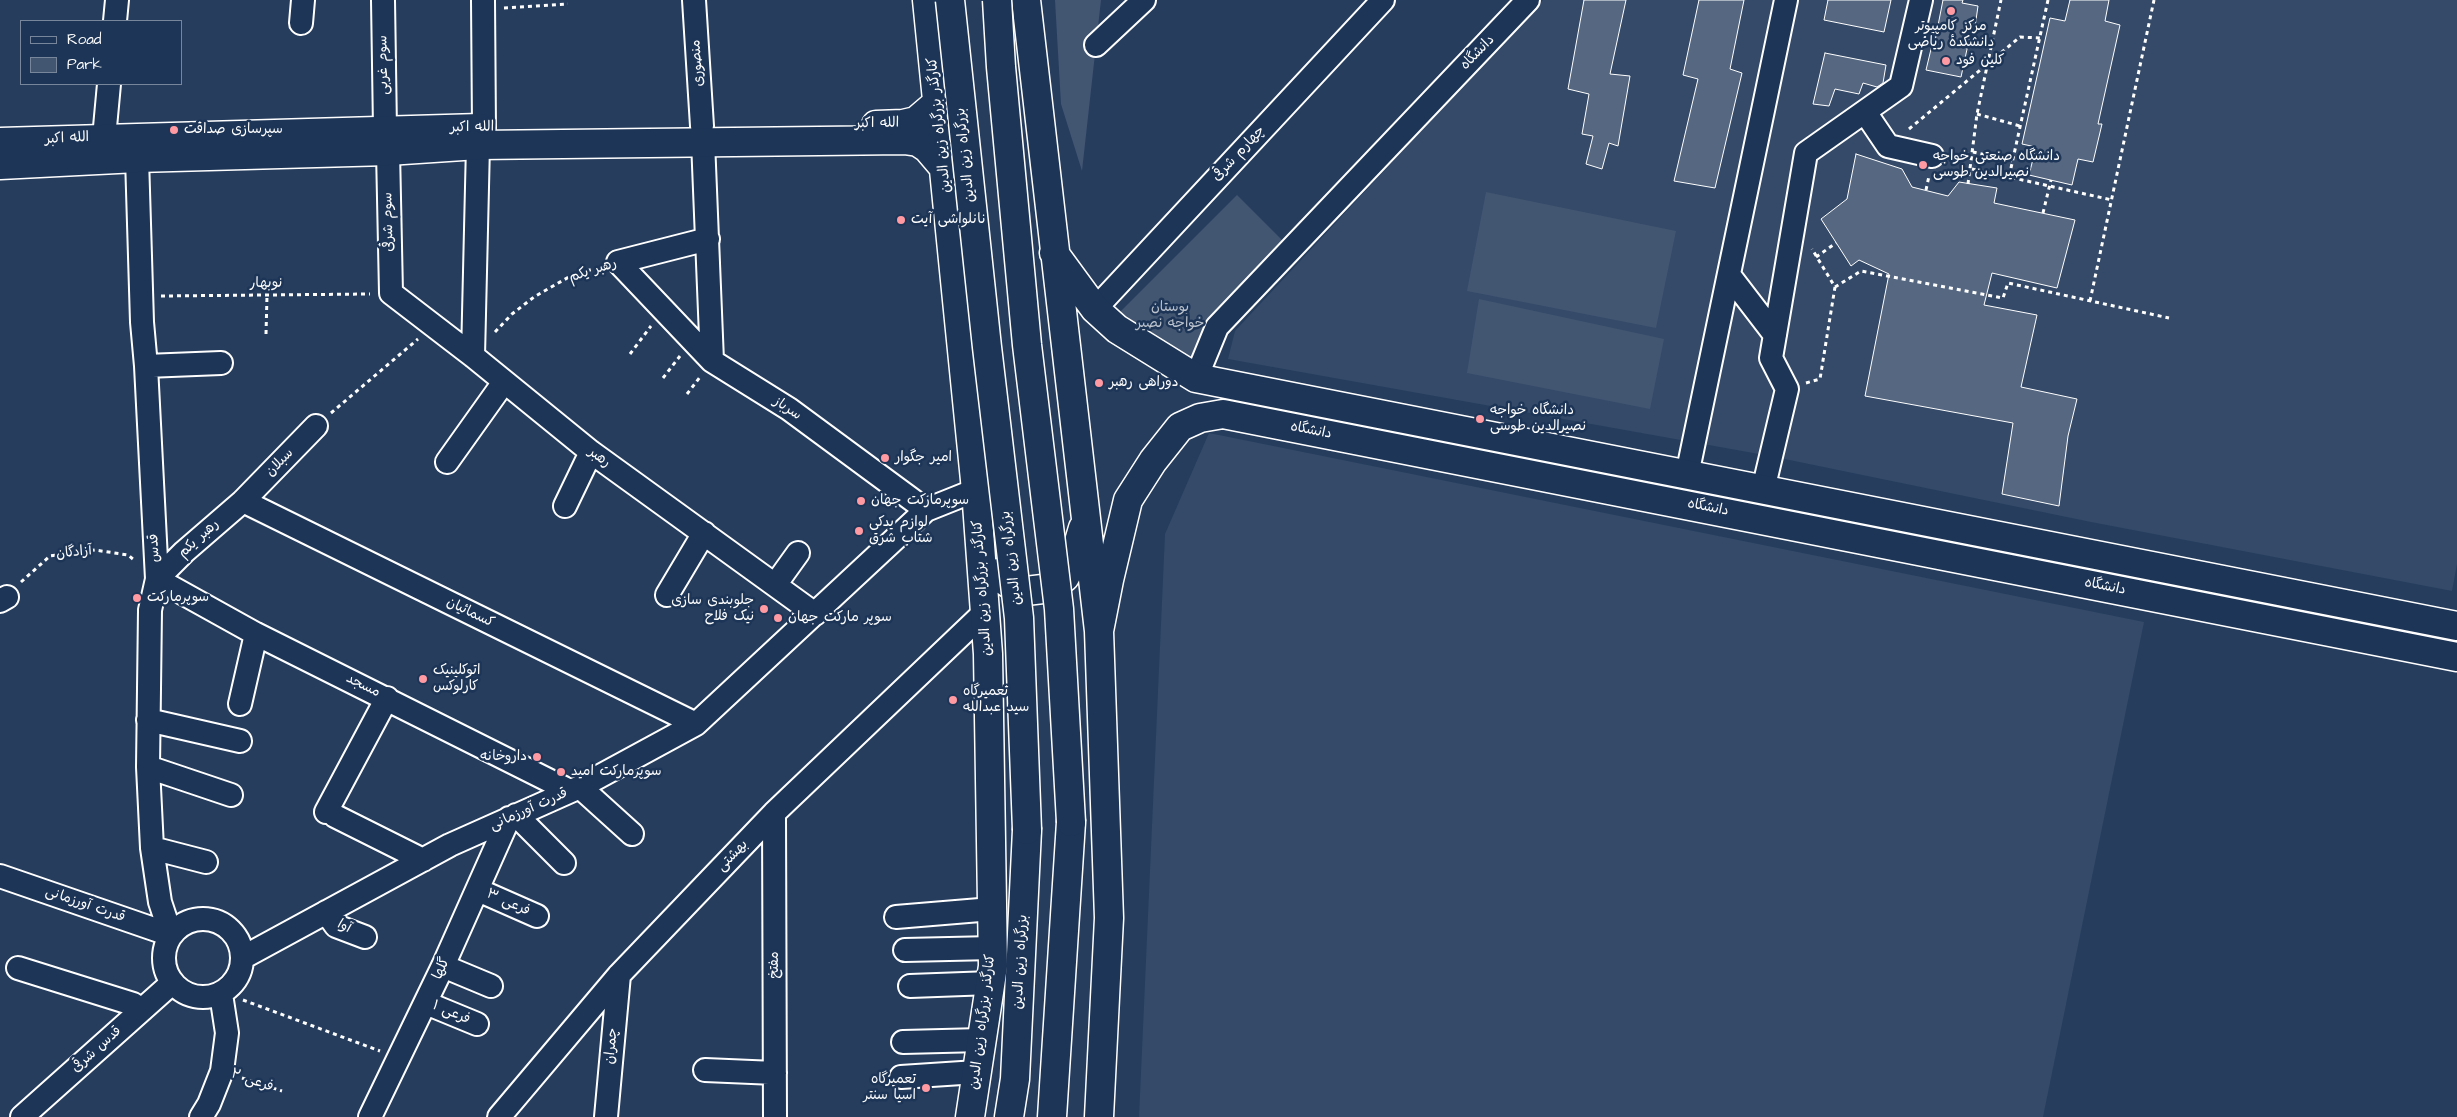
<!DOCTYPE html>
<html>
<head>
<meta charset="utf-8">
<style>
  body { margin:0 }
  #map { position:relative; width:2457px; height:1117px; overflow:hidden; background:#263d5e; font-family:"Architects Daughter",sans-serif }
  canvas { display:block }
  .legend { position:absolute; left:20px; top:20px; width:162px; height:65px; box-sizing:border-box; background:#1d3557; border:1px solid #77869a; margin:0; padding:6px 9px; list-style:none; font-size:15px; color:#fff }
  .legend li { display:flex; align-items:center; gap:10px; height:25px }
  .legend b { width:25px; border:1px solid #77869a }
</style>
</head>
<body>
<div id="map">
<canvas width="2457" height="1117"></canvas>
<ul class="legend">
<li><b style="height:6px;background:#1d3557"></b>Road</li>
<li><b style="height:14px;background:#425672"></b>Park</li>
</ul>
</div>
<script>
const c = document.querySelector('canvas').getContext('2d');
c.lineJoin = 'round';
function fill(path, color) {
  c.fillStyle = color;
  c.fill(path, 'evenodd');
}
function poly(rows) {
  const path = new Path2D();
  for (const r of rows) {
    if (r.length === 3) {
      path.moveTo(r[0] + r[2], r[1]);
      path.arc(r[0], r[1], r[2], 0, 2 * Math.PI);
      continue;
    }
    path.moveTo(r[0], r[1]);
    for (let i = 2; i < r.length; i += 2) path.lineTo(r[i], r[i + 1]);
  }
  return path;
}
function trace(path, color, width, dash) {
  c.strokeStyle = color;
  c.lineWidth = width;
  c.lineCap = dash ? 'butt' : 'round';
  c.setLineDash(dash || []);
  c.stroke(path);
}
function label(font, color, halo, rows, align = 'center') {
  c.font = font + ' "Architects Daughter","Playpen Sans Arabic",sans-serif';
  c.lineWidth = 5;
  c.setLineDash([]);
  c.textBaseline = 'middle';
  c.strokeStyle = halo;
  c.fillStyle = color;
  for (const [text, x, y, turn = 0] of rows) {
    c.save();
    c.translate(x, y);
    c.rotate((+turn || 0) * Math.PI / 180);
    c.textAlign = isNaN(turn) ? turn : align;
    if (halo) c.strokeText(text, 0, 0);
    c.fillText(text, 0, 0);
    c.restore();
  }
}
fill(poly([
  [1543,0,2457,0,2457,564,2452,591,2091,522,1770,456,1228,359,1235,331],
  [1209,433,2144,622,2043,1117,1139,1117,1165,534]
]), '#344a68');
fill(poly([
  [1055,0,1101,0,1082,171,1061,104],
  [1486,192,1676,231,1656,328,1467,291],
  [1237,195,1286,244,1190,366,1116,316],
  [1479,299,1664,339,1650,409,1467,373]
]), '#425672');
const building = poly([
  [1584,0,1626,0,1610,74,1630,76,1618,146,1609,143,1602,169,1586,164,1593,136,1582,134,1589,94,1568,89,1584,0],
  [1699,0,1744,0,1730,69,1742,73,1715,188,1674,181,1698,79,1683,75,1699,0],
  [1828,0,1891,0,1884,32,1824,20,1828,0],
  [1943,0,1963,0,1962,3,1978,6,1975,27,1972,26,1961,77,1926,70,1932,45,1934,46,1943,0],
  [2070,0,2109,0,2105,21,2120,25,2098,124,2102,124,2093,162,2078,159,2072,185,2029,175,2036,147,2022,144,2050,18,2065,21,2070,0],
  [1825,53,1886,65,1883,83,1877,87,1863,83,1859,94,1835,89,1829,106,1813,104,1825,53],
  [1856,154,1902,169,1912,187,1948,196,1959,182,1997,188,1994,203,2075,220,2057,288,1992,273,1984,305,2037,315,2021,387,2077,399,2068,436,2059,506,2002,494,2013,423,1865,396,1889,274,1859,260,1851,266,1821,219,1847,199,1856,154]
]);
fill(building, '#556781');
trace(building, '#fff', 1);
const minor = poly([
  [383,0,385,129],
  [483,0,484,128],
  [694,0,702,126],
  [115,21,117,0],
  [301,23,303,0],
  [1096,45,1144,0],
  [1865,112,1888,146,1932,156],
  [104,138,109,84],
  [703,141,712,361],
  [388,151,391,293,473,356,591,452,815,614],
  [137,158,142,322,146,366,157,579,150,610,148,767,152,848,160,902,171,935],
  [708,239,618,262,712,361,789,409,926,510],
  [1729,275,1775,335],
  [1095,309,1383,0],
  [473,356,478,145],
  [146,366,221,363],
  [1196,378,1217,327,1528,0],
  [447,462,504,382],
  [1687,475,1786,0],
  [1763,490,1787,389,1771,358,1806,153,1901,86,1921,0],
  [243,501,696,724],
  [565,506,591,452],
  [157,579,256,634,570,791],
  [157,579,184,552,243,501,316,426],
  [775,585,798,553],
  [667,595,704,533],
  [0,601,7,597],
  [240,704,256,634],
  [148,720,240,741],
  [148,767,231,795],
  [580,787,632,834],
  [326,812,387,698],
  [774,813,775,1117],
  [516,815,564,863],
  [335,816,423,860],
  [152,848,206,862],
  [0,876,171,935],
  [478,890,537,916],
  [326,912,336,926,365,937],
  [896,917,992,909],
  [203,958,39],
  [905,950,993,948],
  [242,958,450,845,580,787,696,724,926,510,976,490],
  [443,966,491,986],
  [18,968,133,1004,142,1010],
  [910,986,991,983],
  [426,1003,477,1024],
  [903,1042,982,1040],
  [705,1070,775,1073],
  [901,1077,977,1072],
  [22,1117,172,983],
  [201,1117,209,1104,222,1071,227,1033,221,994],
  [370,1117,443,966,509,818],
  [499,1117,619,975,774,813,985,612],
  [606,1117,619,975]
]);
const major = poly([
  [927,0,976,490,988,654,993,966,970,1117],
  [1026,0,1099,631,1109,918,1099,1117],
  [876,125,903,124,916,121,937,103],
  [0,142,480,128],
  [0,165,137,158,388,151,478,145,904,140,918,142,927,148,944,168],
  [1054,253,1095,309,1117,329,1196,378,2457,626],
  [998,573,1000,577,1012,586,1026,591,1051,588,1065,577,1073,562,1083,528],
  [1099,631,1109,580,1128,500,1153,461,1180,427,1200,418,1223,414,2457,657]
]);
const highway = poly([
  [1009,1117,1015,1079,1027,830],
  [1052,1117,1071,822]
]);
trace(minor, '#fff', 26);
trace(major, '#fff', 31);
trace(highway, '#fff', 31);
trace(poly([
  [2048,0,2009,177,2112,200],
  [504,8,568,4],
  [1977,114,2020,126],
  [1909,129,2020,37,2040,38],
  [1951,160,1956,161,1973,152,2012,161],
  [1972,169,2009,177],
  [1968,184,1977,114,2001,0],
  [1926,190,1929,176],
  [1816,257,1836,243],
  [1835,287,1861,271,2003,298,2008,283,2169,318],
  [161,296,370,294],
  [2090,301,2154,0],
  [495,332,512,314,534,297,574,274,598,268],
  [266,334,267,296],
  [630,354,651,326],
  [663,378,680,356],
  [1806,383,1820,379,1835,287,1812,249],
  [687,394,700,377],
  [331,413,418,339],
  [21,582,50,556,95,550,128,555,134,560],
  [243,1000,380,1051],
  [242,1078,282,1091]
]), '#fff', 3, [4, 4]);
trace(minor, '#1d3557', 22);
trace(major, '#1d3557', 28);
trace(highway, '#1d3557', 28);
const highwayBridge = poly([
  [950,0,987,347,1019,618,1027,830],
  [997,0,1001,67,1027,345,1059,609,1071,822]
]);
trace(highwayBridge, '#fff', 31, []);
trace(poly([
  [2043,213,2051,180]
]), '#fff', 3, [4, 4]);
trace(highwayBridge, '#1d3557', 28);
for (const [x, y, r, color] of [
  [1951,11,5,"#ff9aa2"],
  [1946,61,5,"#ff9aa2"],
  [174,130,5,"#ff9aa2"],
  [1923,165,5,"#ff9aa2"],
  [901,220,5,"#ff9aa2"],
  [1099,383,5,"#ff9aa2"],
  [1480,419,5,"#ff9aa2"],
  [885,458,5,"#ff9aa2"],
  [861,501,5,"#ff9aa2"],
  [859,531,5,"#ff9aa2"],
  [137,598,5,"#ff9aa2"],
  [764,609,5,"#ff9aa2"],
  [778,618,5,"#ff9aa2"],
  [423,679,5,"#ff9aa2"],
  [953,700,5,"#ff9aa2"],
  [537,757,5,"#ff9aa2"],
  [561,772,5,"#ff9aa2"],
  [926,1088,5,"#ff9aa2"]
]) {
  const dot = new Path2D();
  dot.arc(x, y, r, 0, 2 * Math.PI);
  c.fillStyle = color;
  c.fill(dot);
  trace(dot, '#1d3557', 2);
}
label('14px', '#fff', '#1d3557', [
  ["مرکز کامپیوتر",1951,27,"center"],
  ["دانشکدهٔ ریاضی",1951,43,"center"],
  ["کلین فود",1956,61],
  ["سپرسازی صداقت",184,130],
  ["دانشگاه صنعتی خواجه",1933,157],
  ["نصیرالدین طوسی",1933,173],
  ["نانلواشی آیت",911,220],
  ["دوراهی رهبر",1109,383],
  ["دانشگاه خواجه",1490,411],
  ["نصیرالدین طوسی",1490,427],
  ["امیر جگوار",895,458],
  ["سوپرمارکت جهان",871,501],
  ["لوازم یدکی",869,523],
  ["شتاب شرق",869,539],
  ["سوپرمارکت",147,598],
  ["جلوبندی سازی",754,601,"right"],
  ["نیک فلاح",754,617,"right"],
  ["سوپر مارکت جهان",788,618],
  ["اتوکلینیک",433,671],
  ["کارلوکس",433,687],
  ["تعمیرگاه",963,692],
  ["سید عبدالله",963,708],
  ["داروخانه",527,757,"right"],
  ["سوپرمارکت امید",571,772],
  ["تعمیرگاه",916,1080,"right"],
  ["اسیا سنتر",916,1096,"right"]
], 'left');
label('14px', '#fff', '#1d3557', [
  ["دانشگاه",1478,53,-46],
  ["منصوری",698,63,-94],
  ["سوم غربی",384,65,-91],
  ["الله اکبر",877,124,-1],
  ["کنارگذر بزرگراه زین الدین",940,125,-96],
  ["الله اکبر",472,128,-1],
  ["الله اکبر",67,139,-3],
  ["چهارم شرقی",1239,154,-47],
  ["بزرگراه زین الدین",966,155,-96],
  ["سوم شرقی",389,222,-91],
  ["رهبر یکم",593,271,-18],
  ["نوبهار",266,284,-1],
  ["سرباز",787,409,34],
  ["دانشگاه",1311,431,11],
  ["رهبر",599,458,36],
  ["سبلان",280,463,-46],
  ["دانشگاه",1708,508,11],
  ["رهبر یکم",199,539,-42],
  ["قدس",155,548,-93],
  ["آزادگان",74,553,-6],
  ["بزرگراه زین الدین",1012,558,-97],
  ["دانشگاه",2105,587,11],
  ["کنارگذر بزرگراه زین الدین",983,588,-94],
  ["کسمائیان",470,613,26],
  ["مسجد",363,686,26],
  ["قدرت آورزمانی",529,810,-24],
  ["بهشتی",733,856,-46],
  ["فرعی ۳",508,903,24],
  ["قدرت آورزمانی",85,905,19],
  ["آوا",344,927,28],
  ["بزرگراه زین الدین",1021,962,-87],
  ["مفتخ",775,965,-90],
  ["گلها",442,969,-65],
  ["فرعی ۱",451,1013,23],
  ["کنارگذر بزرگراه زین الدین",983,1022,-83],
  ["چمران",612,1046,-85],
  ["قدس شرقی",97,1050,-42],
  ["فرعی ۲",252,1081,19]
]);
label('14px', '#bdc4ce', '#1d3557', [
  ["بوستان",1170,308],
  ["خواجه نصیر",1170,324]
]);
</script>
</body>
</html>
